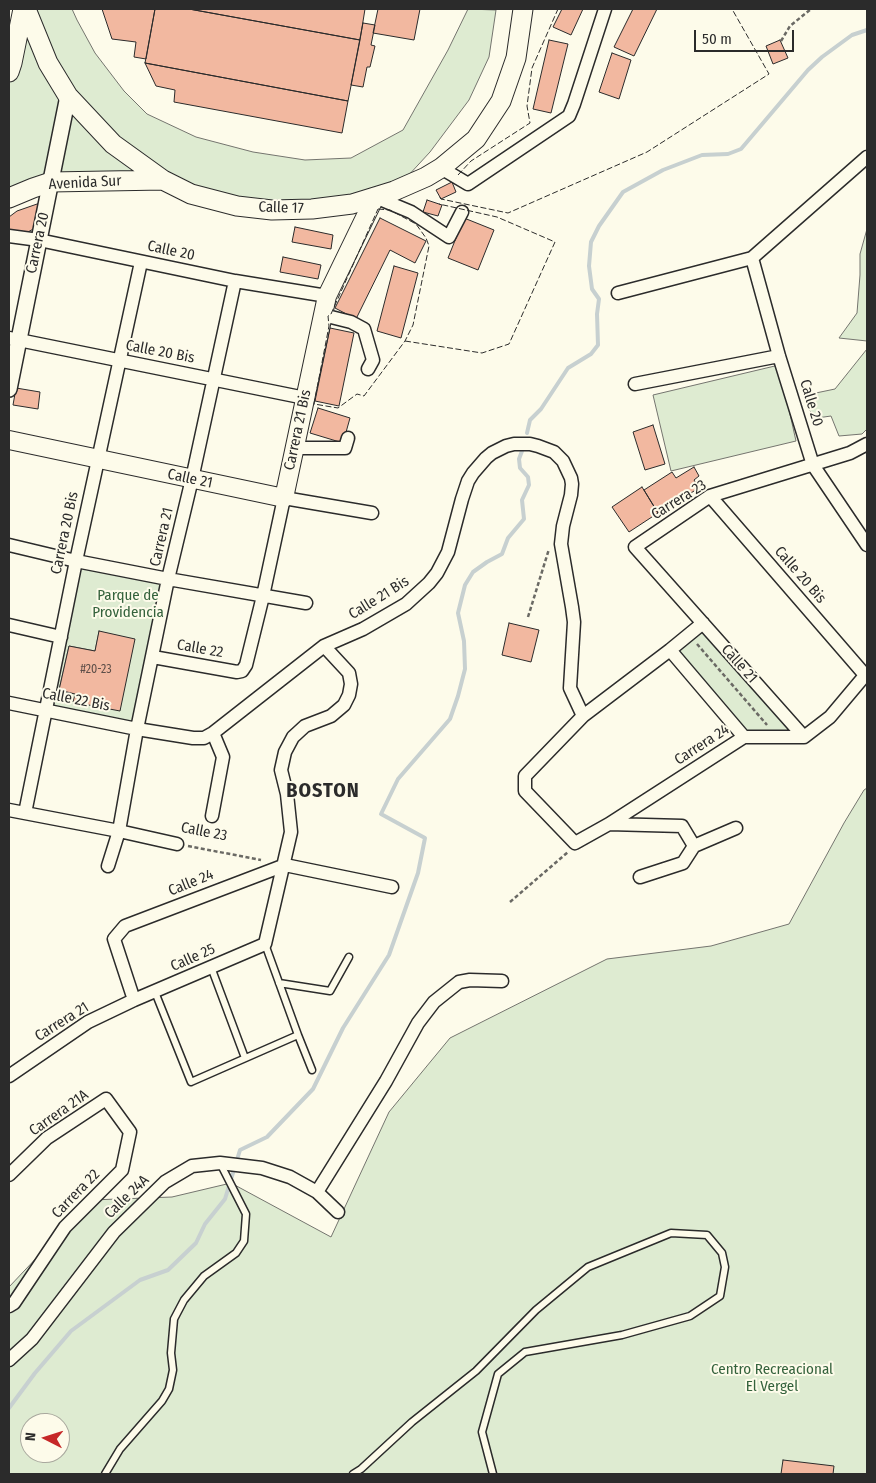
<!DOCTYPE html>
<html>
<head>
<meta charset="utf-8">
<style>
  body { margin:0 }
  #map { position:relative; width:876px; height:1483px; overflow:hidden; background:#fdfbea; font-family:"Fira Sans Condensed",sans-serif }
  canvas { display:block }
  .frame { position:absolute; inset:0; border:10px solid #2b2b2b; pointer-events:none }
  .north { position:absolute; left:20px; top:1413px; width:50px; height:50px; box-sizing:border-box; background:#fdfbea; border:1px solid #a9a89e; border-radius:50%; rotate:275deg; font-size:14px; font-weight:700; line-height:20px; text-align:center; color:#2b2b2b }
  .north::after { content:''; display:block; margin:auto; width:18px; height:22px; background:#c62828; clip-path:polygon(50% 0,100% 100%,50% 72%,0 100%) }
  .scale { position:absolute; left:694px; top:30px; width:100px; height:22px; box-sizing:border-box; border:2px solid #2b2b2b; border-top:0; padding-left:6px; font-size:15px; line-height:18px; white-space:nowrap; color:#2b2b2b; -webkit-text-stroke:4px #fdfbea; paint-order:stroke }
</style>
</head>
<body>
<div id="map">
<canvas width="876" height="1483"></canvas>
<div class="frame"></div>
<div class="north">N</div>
<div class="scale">50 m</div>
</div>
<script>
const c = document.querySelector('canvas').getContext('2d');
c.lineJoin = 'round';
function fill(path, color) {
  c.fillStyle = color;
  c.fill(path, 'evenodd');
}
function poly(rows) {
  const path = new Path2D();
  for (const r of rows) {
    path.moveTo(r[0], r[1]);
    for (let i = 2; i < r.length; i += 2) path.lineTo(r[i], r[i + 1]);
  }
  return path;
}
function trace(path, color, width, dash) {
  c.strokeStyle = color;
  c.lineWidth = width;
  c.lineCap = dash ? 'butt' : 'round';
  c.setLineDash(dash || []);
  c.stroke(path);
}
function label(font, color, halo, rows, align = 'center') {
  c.font = font + ' "Fira Sans Condensed",sans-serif';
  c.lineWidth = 4;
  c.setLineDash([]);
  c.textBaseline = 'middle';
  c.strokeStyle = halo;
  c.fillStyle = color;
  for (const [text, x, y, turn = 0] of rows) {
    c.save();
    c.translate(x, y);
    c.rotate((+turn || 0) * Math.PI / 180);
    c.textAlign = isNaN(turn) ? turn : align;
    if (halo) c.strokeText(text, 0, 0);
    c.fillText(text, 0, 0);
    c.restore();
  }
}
const green = poly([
  [23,9,72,9,77,20,95,53,124,91,147,114,196,137,253,152,305,160,351,158,403,130,448,50,468,9,496,10,489,57,469,100,430,152,394,191,272,210,163,180,51,182,9,198,9,72,23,9],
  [867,229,867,341,839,338,857,313,860,275,860,254,867,229],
  [867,349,867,429,862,434,839,436,831,416,817,418,809,410,811,394,835,389,867,349],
  [779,365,796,441,671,471,653,395,779,365],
  [76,561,168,579,137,729,45,710,76,561],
  [99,632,120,710,75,694,59,690,69,646,95,651,99,632],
  [703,623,804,737,744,737,670,650,703,623],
  [867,788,867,1474,9,1474,9,1287,91,1200,172,1197,231,1183,331,1237,389,1112,450,1038,607,959,711,946,789,924,844,823,864,790,867,788],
  [30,1423,60,1423,60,1453,30,1453,30,1423]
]);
fill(green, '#deebd1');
trace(green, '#74746e', 1);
trace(poly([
  [527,433,530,420,541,409,568,368,591,354,598,345,597,314,599,299,592,289,589,266,591,242,599,226,623,192,663,170,702,155,728,154,741,149,808,70,822,57,852,35,867,30],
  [9,1408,35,1373,71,1331,140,1280,168,1270,196,1243,205,1224,225,1199,240,1150,267,1137,313,1089,343,1028,389,955,418,873,425,838,381,814,398,779,450,719,458,696,465,669,464,641,458,613,465,585,473,572,487,562,502,554,508,538,524,519,522,500,529,485,528,477,520,468,519,459,522,451]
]), '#c7d0d0', 4);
const building = poly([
  [102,9,155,9,146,59,134,57,136,42,112,39,102,9],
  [155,9,189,9,360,40,348,101,145,63,155,9],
  [189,9,365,9,360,40,189,9],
  [378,9,420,9,414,40,373,33,378,9],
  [562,9,583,9,571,35,553,27,562,9],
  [633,9,657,9,634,56,614,47,633,9],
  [363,23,375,25,371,45,375,46,370,67,367,67,363,87,351,85,363,23],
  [549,40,568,44,551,113,533,109,549,40],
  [780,40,788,58,773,64,766,46,780,40],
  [612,53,631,60,619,99,599,92,612,53],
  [145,63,348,101,342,133,174,102,175,90,156,86,145,63],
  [452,182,456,192,441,199,436,190,452,182],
  [427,200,442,205,438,216,423,212,427,200],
  [40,203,35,228,28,232,9,230,9,217,17,211,40,203],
  [380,218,426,241,415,263,390,250,356,319,335,308,380,218],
  [464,218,494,230,478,270,448,258,464,218],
  [295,227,333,235,331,249,292,242,295,227],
  [283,257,321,265,318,279,280,272,283,257],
  [394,266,418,273,401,338,377,331,394,266],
  [330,328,354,333,339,406,315,401,330,328],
  [16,388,40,392,38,409,13,405,16,388],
  [318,408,350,418,343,443,310,433,318,408],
  [653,425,665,464,645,470,633,432,653,425],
  [694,467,699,476,694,480,699,488,658,513,644,490,672,472,676,478,694,467],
  [642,487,658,513,629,532,612,507,642,487],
  [509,623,539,630,531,662,502,655,509,623],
  [99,631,135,639,120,711,73,702,75,694,59,690,69,646,95,651,99,631],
  [783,1460,834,1466,833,1474,781,1474,783,1460]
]);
fill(building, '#f2b8a0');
trace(building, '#2b2b2b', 1);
const service = poly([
  [265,944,298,1035],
  [211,967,245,1058],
  [279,983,330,991,349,957],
  [155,992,191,1082,298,1035,312,1070],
  [105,1474,120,1449,162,1401,169,1389,173,1370,171,1353,174,1319,184,1300,204,1276,236,1253,244,1241,246,1214,220,1163],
  [353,1474,361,1469,412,1422,476,1371,536,1310,588,1267,671,1233,707,1235,722,1253,725,1267,720,1296,690,1316,622,1335,525,1352,498,1374,482,1432,493,1474]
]);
const minor = poly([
  [441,168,468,184,569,116,574,104,605,9],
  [375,197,411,212,449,237,462,212],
  [9,236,39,240,235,281,327,296],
  [752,258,779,356,813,465,867,545],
  [618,293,752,258,867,157],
  [323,315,351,322,364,329,373,360,368,369],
  [9,338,305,398],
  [635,384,779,356],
  [295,448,345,448,348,438],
  [710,496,865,675],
  [9,545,76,561,168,579,306,603],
  [703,623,670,650,583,716,525,776,525,791,575,843,609,824,744,737,804,737,830,717,867,673],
  [9,625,61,637],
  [670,650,744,737],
  [153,657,237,672,242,671,246,665,263,596,284,498,372,513],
  [9,703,137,729,193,738,204,738,213,733,324,646],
  [804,737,635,547,710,496,850,453,867,444],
  [9,810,119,831,177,844],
  [25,813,76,561,141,262],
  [212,816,223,757,213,733],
  [609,824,682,826,694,846,683,863,640,877],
  [694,846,736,828],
  [285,865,392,887],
  [108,866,119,831,137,729,168,579,192,479,235,281],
  [134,1000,114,939,125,926,285,865],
  [9,1076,88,1022,134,1000,265,944,291,832,287,794,281,770,285,752,293,737,305,726,331,716,344,705,349,695,351,684,349,673,324,646,363,629,406,604,429,583,437,573,448,552,462,499,468,481,473,473,486,458,492,453,506,446,514,444,530,444,538,446,554,452,563,461,571,478,572,484,571,495,563,526,561,544,572,607,574,622,570,688,583,716],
  [9,1175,47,1138,106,1099,130,1132,122,1170,65,1227,14,1303,9,1306],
  [317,1192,386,1081,418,1023,434,1002,459,982,470,980,502,981],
  [9,1360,32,1339,114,1232,165,1182,192,1166,220,1163,262,1168,290,1177,317,1192,338,1212]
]);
const tertiary = poly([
  [9,389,68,96]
]);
const secondary = poly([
  [9,440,284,498,327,296,375,197]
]);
const primary = poly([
  [26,9,48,63,68,96,113,144,163,180,191,194,237,206,272,210,312,209,352,204,394,191,426,177,441,168,476,139,501,101,516,58,523,9],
  [9,72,12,63,23,9],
  [9,198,33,188,51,182,163,180]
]);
trace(service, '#2b2b2b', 9);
trace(minor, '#2b2b2b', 15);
trace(tertiary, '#2b2b2b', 18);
trace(secondary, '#2b2b2b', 20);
trace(primary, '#2b2b2b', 21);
trace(poly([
  [781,41,790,26,811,9],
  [528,617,549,549],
  [697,644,767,725],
  [188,846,261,860],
  [510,902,568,852]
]), '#6a6964', 2.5, [4, 2.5]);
trace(service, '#fdfbea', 6);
trace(minor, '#fdfbea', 12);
trace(tertiary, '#fdfbea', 15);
trace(secondary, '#fdfbea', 18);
trace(primary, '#fdfbea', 19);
trace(poly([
  [458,175,471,161,530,123,527,106,532,68,558,9],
  [440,197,441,199,508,213,647,152,769,74,732,9],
  [378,209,390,210,416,224,426,238,429,246,413,325,405,341,364,396,357,394,338,408,314,404,329,326,328,316,331,314,378,209],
  [405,341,482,353,509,344,555,242,497,217,439,204]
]), '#2b2b2b', 1, [6, 2.5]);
label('12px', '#5d4e48', null, [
  ["#20-23",96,670]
]);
label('15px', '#2b2b2b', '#fdfbea', [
  ["Avenida Sur",85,183,-3],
  ["Calle 17",281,208,2],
  ["Carrera 20",38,243,-78],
  ["Calle 20",171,251,12],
  ["Calle 20 Bis",160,352,11],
  ["Calle 20",811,403,73],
  ["Carrera 21 Bis",298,430,-78],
  ["Calle 21",190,479,12],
  ["Carrera 23",679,500,-32],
  ["Carrera 20 Bis",65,533,-78],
  ["Carrera 21",162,537,-77],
  ["Calle 20 Bis",800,575,49],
  ["Calle 21 Bis",379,598,-32],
  ["Calle 22",200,649,10],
  ["Calle 21",739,664,48],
  ["Calle 22 Bis",76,700,11],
  ["Carrera 24",702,745,-33],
  ["Calle 23",204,832,11],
  ["Calle 24",191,883,-22],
  ["Calle 25",193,958,-24],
  ["Carrera 21",62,1022,-32],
  ["Carrera 21A",59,1113,-35],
  ["Carrera 22",76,1194,-46],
  ["Calle 24A",127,1197,-44]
]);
label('15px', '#34623c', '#fdfbea', [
  ["Parque de",128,596],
  ["Providencia",128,613],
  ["Centro Recreacional",772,1370],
  ["El Vergel",772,1387]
]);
c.letterSpacing = '1px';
label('bold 20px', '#2b2b2b', '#fdfbea', [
  ["BOSTON",323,791]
]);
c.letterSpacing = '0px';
</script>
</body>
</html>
